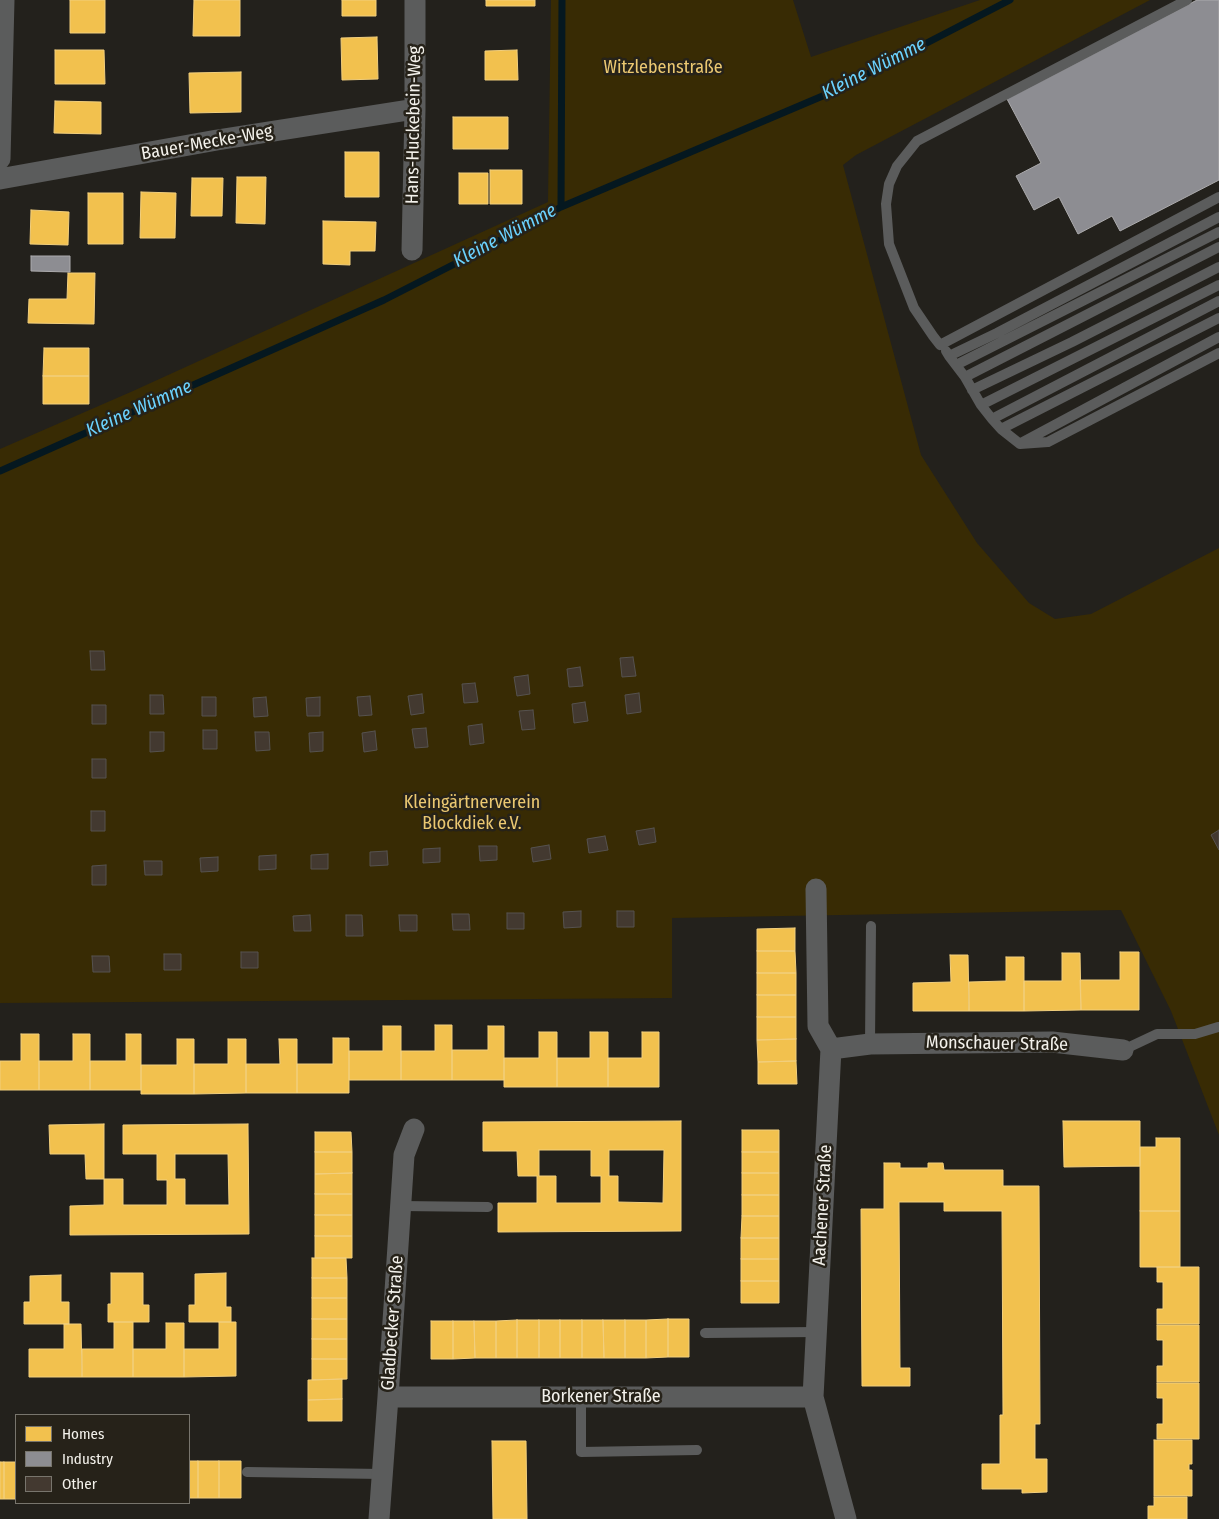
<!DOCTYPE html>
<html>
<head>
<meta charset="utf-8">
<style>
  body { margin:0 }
  #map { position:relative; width:1219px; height:1519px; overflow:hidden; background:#23211c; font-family:"Fira Sans Condensed",sans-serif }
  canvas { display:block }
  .legend { position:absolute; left:15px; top:1414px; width:175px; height:90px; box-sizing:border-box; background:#262219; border:1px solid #78756d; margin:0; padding:6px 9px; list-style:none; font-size:15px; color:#f3f1eb }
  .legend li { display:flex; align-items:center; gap:10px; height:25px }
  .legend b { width:25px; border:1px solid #78756d }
</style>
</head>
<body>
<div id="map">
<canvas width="1219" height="1519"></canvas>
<ul class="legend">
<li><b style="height:14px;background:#f2c14e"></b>Homes</li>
<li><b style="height:14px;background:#8d8d92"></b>Industry</li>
<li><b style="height:14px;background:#433930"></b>Other</li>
</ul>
</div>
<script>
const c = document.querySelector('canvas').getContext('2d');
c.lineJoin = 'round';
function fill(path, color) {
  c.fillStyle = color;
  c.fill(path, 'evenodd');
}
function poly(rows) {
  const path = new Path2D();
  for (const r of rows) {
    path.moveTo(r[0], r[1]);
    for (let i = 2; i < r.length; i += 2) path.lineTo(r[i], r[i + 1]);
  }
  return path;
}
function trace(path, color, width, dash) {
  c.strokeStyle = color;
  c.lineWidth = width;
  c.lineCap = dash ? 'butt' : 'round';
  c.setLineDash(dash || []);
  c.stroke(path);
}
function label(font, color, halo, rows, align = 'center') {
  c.font = font + ' "Fira Sans Condensed",sans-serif';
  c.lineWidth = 5;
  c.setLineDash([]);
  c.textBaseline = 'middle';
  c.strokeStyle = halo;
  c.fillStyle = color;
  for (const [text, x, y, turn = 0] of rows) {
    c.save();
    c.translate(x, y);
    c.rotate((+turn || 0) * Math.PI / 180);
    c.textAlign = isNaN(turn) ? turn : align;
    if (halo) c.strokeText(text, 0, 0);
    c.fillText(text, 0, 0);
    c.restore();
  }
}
fill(poly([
  [551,0,793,0,811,57,980,0,1150,0,856,155,843,165,921,455,977,543,1029,603,1055,619,1091,614,1219,548,1219,1135,1171,1011,1121,910,672,918,672,998,0,1003,0,449,133,391,548,202]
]), '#382b04');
const homes = poly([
  [70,0,105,0,105,33,70,33,70,0],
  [194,0,240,0,240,36,193,36,194,0],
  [342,0,376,0,376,16,342,16,342,0],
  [486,0,535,0,535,6,486,6,486,0],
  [377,37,378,79,342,80,341,38,377,37],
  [55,50,104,50,105,84,55,84,55,50],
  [517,50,518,80,485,80,485,51,517,50],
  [241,72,241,112,190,113,189,73,241,72],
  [55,101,101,102,101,134,54,133,55,101],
  [453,117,508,117,508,149,453,149,453,117],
  [345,152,379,152,379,197,345,197,345,152],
  [490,170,522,170,522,204,490,204,490,170],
  [459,173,488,173,488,204,459,204,459,173],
  [237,177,266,177,265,224,236,223,237,177],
  [192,178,223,178,222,216,191,216,192,178],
  [141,192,176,193,175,238,140,238,141,192],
  [88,193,123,193,123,244,88,244,88,193],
  [31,210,69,212,68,245,30,244,31,210],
  [323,221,376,222,375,251,350,251,350,265,323,264,323,221],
  [68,273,95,273,94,324,28,323,29,299,67,299,68,273],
  [44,348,89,348,89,376,43,376,44,348],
  [43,376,89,376,89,404,43,404,43,376],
  [795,928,795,951,757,951,757,929,795,928],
  [757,951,795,951,796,973,757,973,757,951],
  [1120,952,1139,952,1139,1010,1081,1010,1080,980,1120,980,1120,952],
  [1062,953,1080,953,1081,1010,1024,1011,1024,981,1062,981,1062,953],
  [950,955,968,955,969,1011,913,1011,913,983,951,982,950,955],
  [1006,957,1024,957,1024,1011,969,1011,969,982,1006,981,1006,957],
  [757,973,796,973,796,995,757,995,757,973],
  [757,995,796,995,796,1017,757,1017,757,995],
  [757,1017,796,1017,796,1039,757,1040,757,1017],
  [435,1025,452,1025,452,1080,401,1080,401,1051,435,1051,435,1025],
  [383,1026,401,1026,401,1080,349,1080,349,1051,383,1051,383,1026],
  [488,1026,504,1026,504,1080,452,1080,452,1050,488,1050,488,1026],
  [539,1032,557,1032,557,1087,504,1087,504,1058,539,1058,539,1032],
  [590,1032,608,1032,608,1087,557,1087,557,1058,590,1058,590,1032],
  [642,1032,659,1032,659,1087,608,1087,608,1058,642,1058,642,1032],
  [21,1034,39,1034,39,1090,0,1090,0,1061,21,1061,21,1034],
  [73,1034,90,1034,90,1090,39,1090,39,1061,73,1061,73,1034],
  [126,1034,141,1034,141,1090,90,1090,90,1061,126,1061,126,1034],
  [333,1038,349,1038,349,1093,297,1093,297,1064,333,1064,333,1038],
  [177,1039,194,1039,194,1094,141,1094,141,1065,177,1065,177,1039],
  [228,1039,246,1039,246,1093,194,1094,194,1064,228,1064,228,1039],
  [279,1039,297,1039,297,1093,246,1093,246,1064,280,1064,279,1039],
  [796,1039,796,1061,758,1062,757,1040,796,1039],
  [796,1061,797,1084,758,1084,758,1062,796,1061],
  [681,1121,681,1231,498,1232,498,1203,537,1203,537,1176,518,1176,517,1151,483,1151,483,1122,681,1121],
  [539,1150,591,1150,591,1176,601,1176,601,1203,556,1203,556,1176,539,1176,539,1150],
  [609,1150,664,1150,663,1203,618,1202,618,1176,609,1176,609,1150],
  [1063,1121,1140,1121,1140,1166,1064,1167,1063,1121],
  [104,1124,104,1179,86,1179,85,1154,50,1154,49,1125,104,1124],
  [248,1124,249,1234,70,1235,70,1206,104,1205,104,1179,123,1179,123,1205,167,1205,167,1180,157,1180,157,1154,123,1154,123,1125,248,1124],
  [175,1154,228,1154,229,1205,185,1205,185,1179,175,1179,175,1154],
  [742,1130,779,1130,779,1152,742,1152,742,1130],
  [315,1132,351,1132,352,1152,315,1152,315,1132],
  [1156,1138,1180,1138,1180,1211,1140,1211,1140,1147,1156,1147,1156,1138],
  [315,1152,352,1152,352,1173,315,1174,315,1152],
  [742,1152,779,1152,779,1173,742,1173,742,1152],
  [884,1163,900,1163,900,1168,928,1168,928,1163,943,1163,944,1170,1003,1170,1003,1186,1039,1186,1040,1424,1035,1424,1035,1459,1047,1459,1047,1492,1022,1493,1022,1489,982,1489,982,1464,1000,1464,1000,1415,1003,1415,1002,1211,944,1211,944,1202,899,1202,900,1368,910,1368,910,1386,862,1386,861,1209,884,1209,884,1163],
  [352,1173,352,1194,315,1194,315,1174,352,1173],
  [742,1173,779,1173,779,1195,742,1195,742,1173],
  [315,1194,352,1194,352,1215,315,1215,315,1194],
  [742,1195,779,1195,779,1216,742,1216,742,1195],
  [1140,1211,1180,1211,1180,1267,1140,1267,1140,1211],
  [315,1215,352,1215,352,1236,315,1236,315,1215],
  [742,1216,779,1216,779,1238,741,1238,742,1216],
  [315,1236,352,1236,352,1258,315,1258,315,1236],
  [741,1238,779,1238,779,1259,741,1259,741,1238],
  [312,1258,346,1258,347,1278,312,1278,312,1258],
  [741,1259,779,1259,779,1281,741,1281,741,1259],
  [1157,1267,1199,1267,1199,1324,1157,1324,1157,1309,1163,1309,1163,1282,1157,1282,1157,1267],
  [111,1273,143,1273,143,1305,149,1305,149,1322,108,1322,108,1304,111,1304,111,1273],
  [226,1273,226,1307,231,1307,231,1322,189,1322,189,1305,195,1305,195,1274,226,1273],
  [61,1275,61,1302,69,1302,69,1324,24,1324,24,1302,30,1302,30,1276,61,1275],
  [312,1278,347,1278,347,1298,312,1298,312,1278],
  [741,1281,779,1281,779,1303,741,1303,741,1281],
  [312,1298,347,1298,347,1319,312,1319,312,1298],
  [312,1319,347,1319,347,1339,312,1339,312,1319],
  [668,1319,668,1357,646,1358,646,1320,668,1319],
  [668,1319,689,1319,689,1357,668,1357,668,1319],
  [517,1320,539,1320,539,1358,517,1358,517,1320],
  [517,1320,517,1358,496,1358,496,1321,517,1320],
  [539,1320,560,1320,560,1358,539,1358,539,1320],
  [560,1320,582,1320,582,1358,560,1358,560,1320],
  [582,1320,603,1320,604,1358,582,1358,582,1320],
  [603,1320,625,1320,625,1358,604,1358,603,1320],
  [625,1320,646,1320,646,1358,625,1358,625,1320],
  [431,1321,453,1321,453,1359,431,1359,431,1321],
  [453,1321,474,1321,475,1358,453,1359,453,1321],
  [474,1321,496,1321,496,1358,475,1358,474,1321],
  [114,1322,133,1322,133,1377,82,1377,82,1349,114,1349,114,1322],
  [219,1322,236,1322,236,1376,184,1377,184,1349,219,1349,219,1322],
  [166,1323,184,1323,184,1377,133,1377,133,1349,166,1349,166,1323],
  [64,1324,81,1324,82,1377,29,1377,29,1349,64,1349,64,1324],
  [1157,1325,1199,1325,1199,1382,1157,1382,1157,1366,1163,1366,1163,1340,1157,1340,1157,1325],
  [312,1339,347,1339,347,1359,312,1359,312,1339],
  [312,1359,347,1359,347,1379,312,1380,312,1359],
  [342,1379,342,1399,308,1400,308,1380,342,1379],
  [1157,1383,1199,1383,1199,1439,1157,1439,1157,1424,1163,1424,1163,1398,1157,1398,1157,1383],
  [342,1399,342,1421,308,1421,308,1400,342,1399],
  [1154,1440,1192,1440,1192,1464,1189,1464,1189,1470,1192,1470,1192,1496,1154,1496,1154,1440],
  [492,1441,526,1441,527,1519,493,1519,492,1441],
  [189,1461,198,1461,198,1498,189,1498,189,1461],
  [198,1461,219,1461,219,1498,198,1498,198,1461],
  [219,1461,241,1461,241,1498,219,1498,219,1461],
  [0,1462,4,1462,4,1499,0,1499,0,1462],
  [4,1462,16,1462,16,1499,4,1499,4,1462],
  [1154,1497,1187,1497,1187,1519,1148,1519,1148,1506,1154,1506,1154,1497]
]);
fill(homes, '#f2c14e');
trace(homes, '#f2cf7d', 1);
const industry = poly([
  [1197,0,1219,0,1219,180,1120,231,1112,216,1078,234,1059,197,1034,210,1016,176,1041,163,1007,99,1197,0],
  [31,256,70,256,70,272,31,271,31,256]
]);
fill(industry, '#8d8d92');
trace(industry, '#acabad', 1);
trace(poly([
  [561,207,562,0],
  [0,471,384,300,476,253,561,207,832,92,1010,0]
]), '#051820', 7);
const building = poly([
  [90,651,104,651,105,670,91,670,90,651],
  [633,657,636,676,622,677,620,658,633,657],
  [580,667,583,686,569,687,567,669,580,667],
  [528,675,530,694,517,696,514,677,528,675],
  [475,683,478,702,464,703,462,684,475,683],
  [639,693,641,712,627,714,625,695,639,693],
  [422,694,424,713,411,715,408,696,422,694],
  [150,695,163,695,164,714,150,714,150,695],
  [370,696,372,715,359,716,357,697,370,696],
  [202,697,216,697,216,716,202,716,202,697],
  [266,697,268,716,254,717,253,698,266,697],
  [320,697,320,716,307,716,306,698,320,697],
  [585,702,588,721,574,723,572,704,585,702],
  [92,705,106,705,106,724,92,724,92,705],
  [533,710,535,729,522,730,519,711,533,710],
  [482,724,484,743,470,745,468,726,482,724],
  [426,728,428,747,415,748,412,729,426,728],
  [203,730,217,730,217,749,203,749,203,730],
  [375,731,377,750,364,752,362,733,375,731],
  [150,732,164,732,164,751,150,752,150,732],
  [255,732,269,732,270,750,256,751,255,732],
  [323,732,323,751,310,752,309,733,323,732],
  [92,759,106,759,106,778,92,778,92,759],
  [91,811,105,811,105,831,91,831,91,811],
  [654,828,656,842,639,845,636,831,654,828],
  [1219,830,1219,850,1211,835,1219,830],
  [605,836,608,850,589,853,587,839,605,836],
  [549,845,551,859,533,862,531,848,549,845],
  [479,846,497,846,497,860,480,861,479,846],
  [440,848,440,862,423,863,423,849,440,848],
  [387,851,388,865,370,866,370,852,387,851],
  [328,854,328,869,311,869,311,855,328,854],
  [276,855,276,869,259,870,259,856,276,855],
  [218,857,218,871,201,872,200,858,218,857],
  [144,861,162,861,162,875,145,875,144,861],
  [106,865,106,885,92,885,92,866,106,865],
  [581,911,581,927,564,928,563,912,581,911],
  [617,911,634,911,634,927,617,927,617,911],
  [507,913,524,913,524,929,507,929,507,913],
  [452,914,469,914,470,930,453,930,452,914],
  [310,915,311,931,294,931,293,916,310,915],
  [346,915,362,915,363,936,346,936,346,915],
  [399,915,417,915,417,931,400,931,399,915],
  [241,952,258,952,258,968,241,968,241,952],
  [164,954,181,954,181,970,164,970,164,954],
  [92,956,109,956,110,972,93,972,92,956]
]);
fill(building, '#433930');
trace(building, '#56524f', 1);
trace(poly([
  [1187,0,917,141,897,166,889,184,886,204,889,244,914,308,933,336,940,345,1219,197],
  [946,351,949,356,997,333,1219,217],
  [949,356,965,377,981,405,992,419,1001,429,1020,444,1048,442,1219,353],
  [956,365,1219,232],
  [965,377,1219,247],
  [972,390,1072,342,1219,267],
  [981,405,1219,285],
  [992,419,1219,301],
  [1001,429,1219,318],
  [1023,442,1219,337],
  [870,1044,871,926],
  [1123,1050,1157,1034,1195,1034,1218,1027],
  [401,1206,488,1207],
  [705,1333,817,1332],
  [581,1397,581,1452,697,1450],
  [247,1472,382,1474]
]), '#5b5c5c', 10);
trace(poly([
  [0,159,4,0],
  [0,179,217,140,415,109],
  [412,250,415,109,415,0],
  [816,889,818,1026,831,1049,813,1397,846,1519],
  [831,1049,870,1044,1052,1042,1123,1050],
  [388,1397,813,1397],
  [379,1519,388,1397,404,1155,414,1129]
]), '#5b5c5c', 21);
label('18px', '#ebc871', '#262219', [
  ["Witzlebenstraße",663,68],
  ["Kleingärtnerverein",472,803],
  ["Blockdiek e.V.",472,824]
]);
label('18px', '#f3f1eb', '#262219', [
  ["Hans-Huckebein-Weg",414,125,-89],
  ["Bauer-Mecke-Weg",207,143,-10],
  ["Monschauer Straße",997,1044,1],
  ["Aachener Straße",823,1205,-87],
  ["Gladbecker Straße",393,1323,-86],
  ["Borkener Straße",601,1397]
]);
label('italic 19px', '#6bd2fe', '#262219', [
  ["Kleine Wümme",874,69,-27],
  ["Kleine Wümme",505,236,-28],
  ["Kleine Wümme",139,409,-24]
]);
</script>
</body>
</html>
